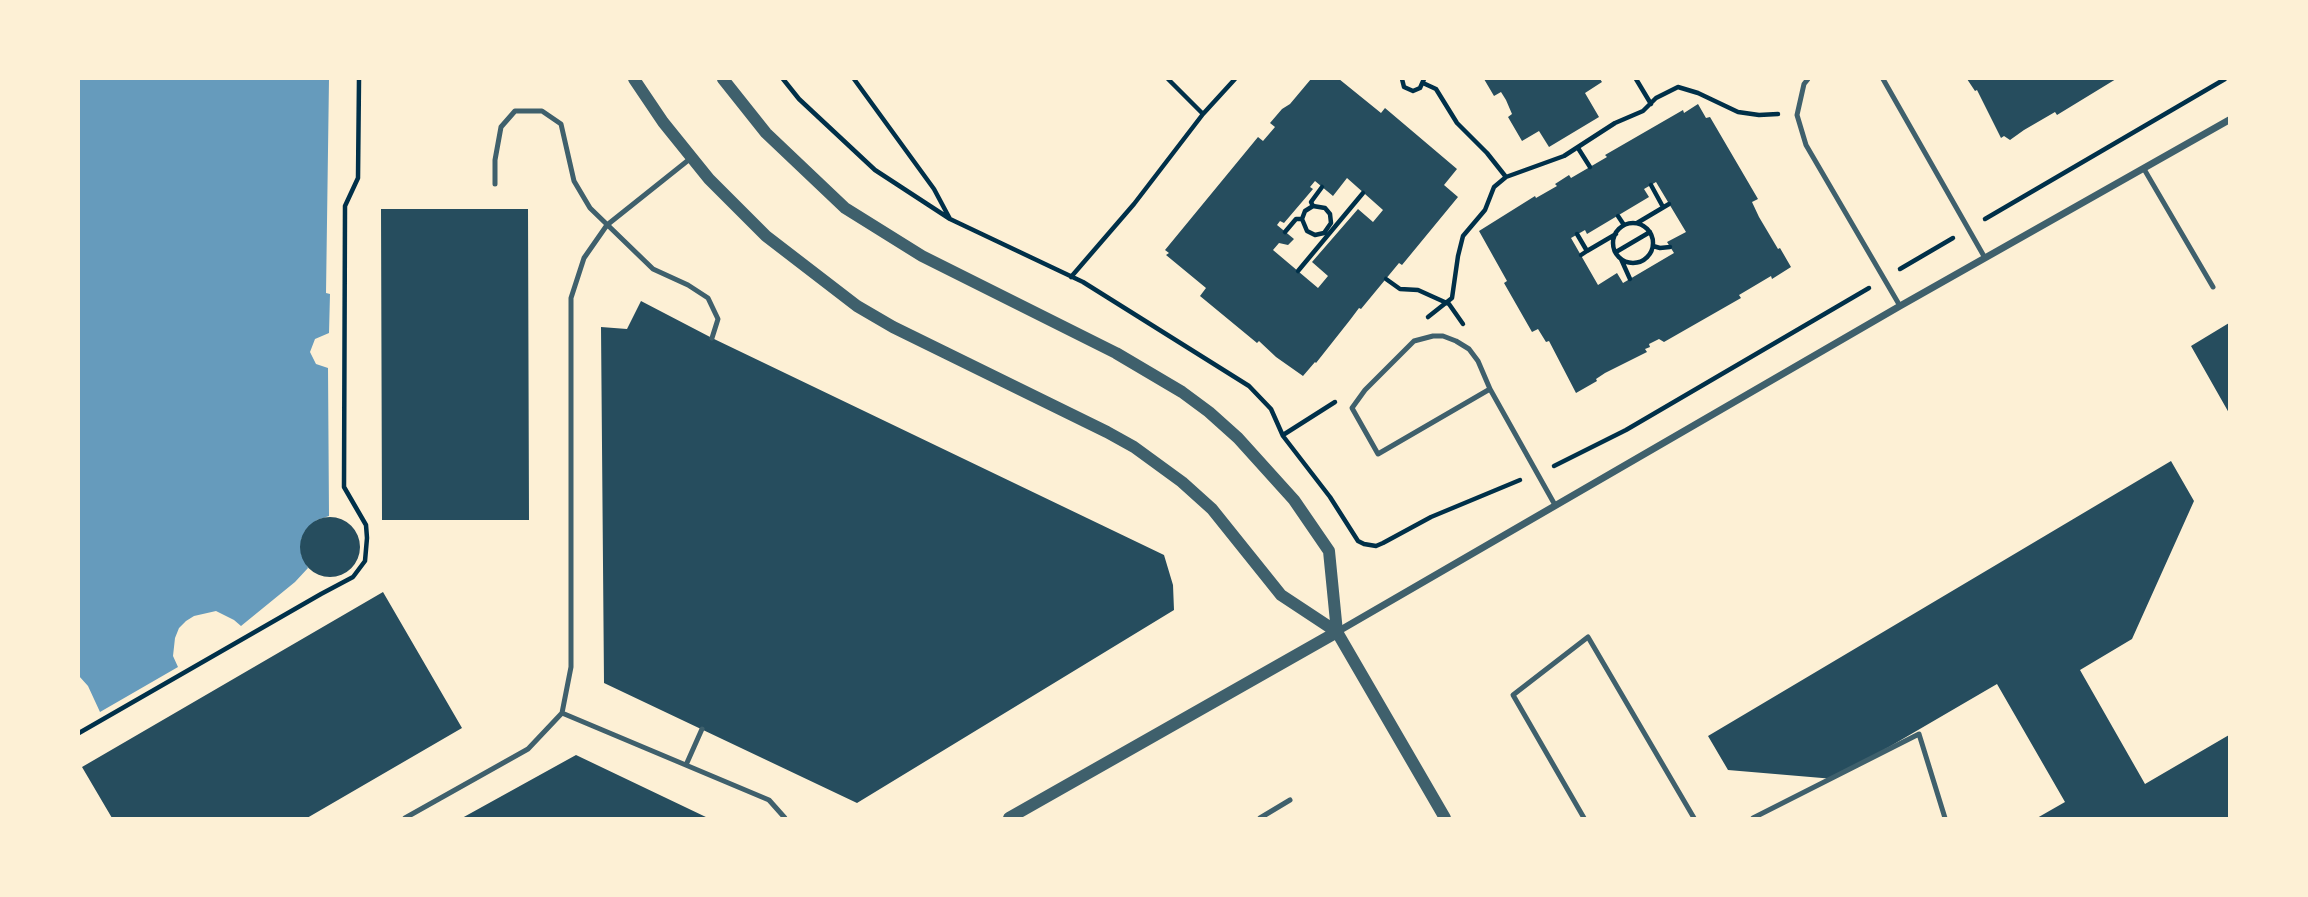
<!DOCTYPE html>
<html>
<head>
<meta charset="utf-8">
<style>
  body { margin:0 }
  #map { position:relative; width:2308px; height:897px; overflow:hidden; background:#fdf0d5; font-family:Commissioner,sans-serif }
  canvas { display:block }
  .frame { position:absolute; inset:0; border:80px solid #fdf0d5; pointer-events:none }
</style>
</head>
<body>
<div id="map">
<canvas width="2308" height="897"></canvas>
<div class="frame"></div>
</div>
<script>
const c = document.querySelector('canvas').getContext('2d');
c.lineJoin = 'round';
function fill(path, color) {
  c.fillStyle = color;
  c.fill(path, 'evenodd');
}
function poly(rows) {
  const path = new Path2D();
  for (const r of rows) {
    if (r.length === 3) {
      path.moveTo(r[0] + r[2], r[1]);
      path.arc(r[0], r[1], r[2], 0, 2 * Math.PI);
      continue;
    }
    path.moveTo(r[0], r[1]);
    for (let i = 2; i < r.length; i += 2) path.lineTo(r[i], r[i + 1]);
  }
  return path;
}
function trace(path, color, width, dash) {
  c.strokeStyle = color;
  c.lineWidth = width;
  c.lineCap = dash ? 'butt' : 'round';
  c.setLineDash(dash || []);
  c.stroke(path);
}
fill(poly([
  [79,79,329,79,326,293,330,294,329,333,315,339,310,352,316,364,328,368,329,516,317,520,305,531,301,540,301,554,308,568,295,582,241,626,234,620,216,611,194,616,186,621,179,628,175,638,173,656,178,667,100,712,88,686,79,676]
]), '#669bbc');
fill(poly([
  [1311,79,1339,79,1381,113,1385,108,1457,169,1444,185,1458,197,1402,265,1399,263,1361,309,1359,308,1350,320,1316,363,1315,362,1303,376,1276,357,1259,341,1257,343,1200,296,1206,288,1166,255,1169,253,1165,250,1258,137,1263,141,1275,127,1270,123,1282,109,1290,104],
  [1347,178,1383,210,1373,222,1358,209,1312,262,1328,276,1318,288,1273,250,1279,243,1288,245,1294,239,1277,225,1280,221,1284,223,1313,189,1310,187,1315,181,1333,196],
  [1484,79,1600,79,1602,82,1585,93,1599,117,1549,147,1539,131,1522,141,1508,117,1512,114,1506,100,1501,92,1494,96],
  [1967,79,2116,79,2057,115,2055,112,2024,130,2010,140,2004,136,2001,138,1977,90,1975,91],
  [1698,104,1706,118,1710,117,1758,199,1752,202,1759,217,1778,249,1780,248,1791,267,1772,279,1771,276,1739,295,1741,298,1664,342,1659,339,1649,344,1650,347,1645,349,1647,352,1605,373,1596,379,1597,381,1576,393,1549,341,1546,342,1538,329,1532,332,1504,283,1507,281,1479,231,1535,196,1536,198,1557,186,1555,184,1569,175,1571,178,1607,157,1605,155,1683,110,1684,113],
  [1656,182,1686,232,1667,242,1674,253,1623,283,1617,273,1598,285,1571,238,1585,230,1587,234,1649,197,1644,189],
  [381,209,528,209,529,520,382,520],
  [641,301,712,338,1164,555,1173,585,1174,610,857,803,604,683,601,327,627,329],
  [2229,323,2229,413,2191,346],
  [2171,461,2194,501,2132,639,2080,670,2145,784,2229,735,2229,818,2037,818,2065,802,1997,684,1834,779,1728,770,1708,736],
  [330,547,30],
  [383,592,462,728,307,818,112,818,82,767],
  [576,755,708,818,462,818]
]), '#264d5e');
trace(poly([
  [783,79,799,99,875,170,950,219,1083,282,1249,386,1271,409,1283,436,1330,497,1358,541,1364,544,1376,546,1383,543,1431,517,1520,480],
  [854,79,934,189,950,219],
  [1168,79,1203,114],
  [1402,79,1404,87,1413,91,1420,88,1424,79],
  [1636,79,1651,104],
  [1423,83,1436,89,1457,123,1487,153,1506,177],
  [1578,148,1590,167],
  [1651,185,1663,207],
  [1313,206,1325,208,1330,214,1331,223,1324,233,1315,235,1307,231,1302,219,1305,211,1313,206,1311,202,1322,187],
  [1618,216,1624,225],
  [1985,219,2225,79],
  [1637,223,1669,204],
  [1633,243,20],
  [1285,232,1296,219,1302,219],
  [1577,234,1587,251,1581,255],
  [1653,246,1660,248,1670,247],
  [1587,251,1616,234],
  [1616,252,1650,232],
  [1621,259,1630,279],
  [1900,269,1953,238],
  [1298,271,1363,193],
  [1071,277,1134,204,1203,114,1235,79],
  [1386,279,1400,289,1418,290,1449,304,1463,324],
  [1428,317,1452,298,1458,256,1463,236,1485,210,1494,187,1506,177,1564,156,1615,123,1643,111,1656,98,1678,87,1698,93,1738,112,1759,115,1778,114],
  [1283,435,1335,402],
  [1554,466,1626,430,1869,288],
  [79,733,321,594,353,577,365,561,367,538,366,525,344,487,345,206,358,178,359,79]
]), '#003049', 4.5);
trace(poly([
  [1808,79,1804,84,1797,115,1806,145,1900,306],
  [1883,79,1985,258],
  [2144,169,2213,287],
  [495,184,495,160,501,127,515,111,542,111,561,124,574,181,590,208,653,269,688,285,708,298,718,319,712,338],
  [1490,389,1378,454,1352,408,1365,390,1414,341,1433,336,1443,336,1456,341,1469,349,1478,361,1490,389,1555,505],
  [562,713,769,800,785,818],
  [686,765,702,729],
  [405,818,528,749,562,713,571,667,571,298,584,258,607,225,691,158],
  [1260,818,1290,800],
  [1584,818,1513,695,1588,637,1694,818],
  [1753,818,1919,734,1945,818]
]), '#3f606c', 5);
trace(poly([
  [1337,632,1900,306,2229,120]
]), '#3f606c', 7);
trace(poly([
  [634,79,663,122,709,179,766,236,857,306,893,327,1107,432,1134,447,1182,482,1212,509,1281,595,1337,632],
  [723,79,766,133,845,208,922,256,1116,353,1182,392,1209,412,1238,438,1294,500,1329,551,1337,632,1445,818],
  [1009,818,1337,632]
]), '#3f606c', 12);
</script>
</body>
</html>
